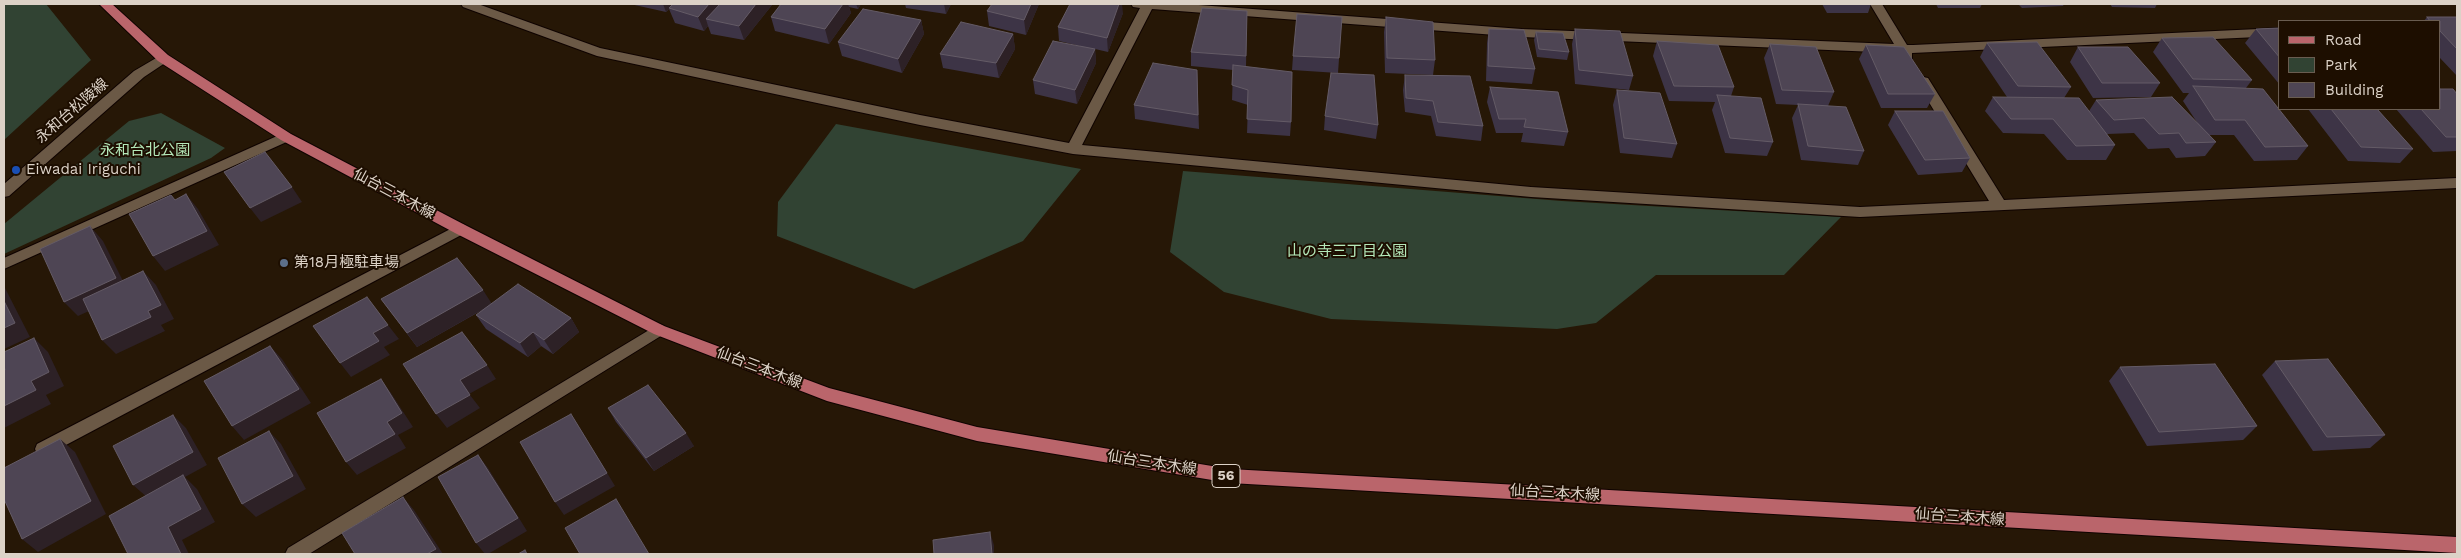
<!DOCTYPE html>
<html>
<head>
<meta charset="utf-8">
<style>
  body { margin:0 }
  #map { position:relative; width:2461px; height:558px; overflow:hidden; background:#261706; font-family:"Work Sans",sans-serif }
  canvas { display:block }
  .frame { position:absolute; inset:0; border:5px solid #dcd2c7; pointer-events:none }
  .legend { position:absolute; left:2278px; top:20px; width:162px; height:90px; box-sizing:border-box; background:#1d0e00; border:1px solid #695c50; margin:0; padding:6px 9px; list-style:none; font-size:15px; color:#dcd2c7 }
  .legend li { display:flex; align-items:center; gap:10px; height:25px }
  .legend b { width:25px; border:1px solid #695c50 }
</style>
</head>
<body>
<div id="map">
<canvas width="2461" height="558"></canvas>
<div class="frame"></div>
<ul class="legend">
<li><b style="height:6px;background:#ba656b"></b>Road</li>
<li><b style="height:14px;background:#314333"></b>Park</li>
<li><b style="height:14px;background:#4e4554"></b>Building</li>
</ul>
</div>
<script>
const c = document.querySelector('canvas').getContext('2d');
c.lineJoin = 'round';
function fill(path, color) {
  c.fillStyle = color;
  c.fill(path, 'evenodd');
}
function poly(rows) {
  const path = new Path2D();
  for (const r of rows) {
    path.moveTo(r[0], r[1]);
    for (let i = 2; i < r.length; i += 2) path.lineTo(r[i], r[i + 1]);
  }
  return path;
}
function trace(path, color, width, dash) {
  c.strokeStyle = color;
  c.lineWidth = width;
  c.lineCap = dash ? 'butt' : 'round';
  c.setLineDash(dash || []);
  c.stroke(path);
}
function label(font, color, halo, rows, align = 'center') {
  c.font = font + ' "Work Sans","Noto Sans JP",sans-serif';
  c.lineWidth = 4;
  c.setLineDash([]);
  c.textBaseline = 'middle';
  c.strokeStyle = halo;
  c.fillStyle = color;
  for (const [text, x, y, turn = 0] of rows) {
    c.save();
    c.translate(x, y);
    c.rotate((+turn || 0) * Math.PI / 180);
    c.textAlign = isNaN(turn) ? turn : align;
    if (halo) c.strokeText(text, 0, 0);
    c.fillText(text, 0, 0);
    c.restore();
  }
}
fill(poly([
  [4,4,46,4,91,60,4,140],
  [161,113,225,148,211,158,4,254,4,224,129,121],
  [836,124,1081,169,1023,241,914,289,777,236,778,202],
  [1183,171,1562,201,1841,217,1784,275,1656,275,1596,323,1557,329,1331,319,1224,292,1170,252]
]), '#314333');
const minor = poly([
  [461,4,478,4,600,48,920,115,1069,143,1140,8,1133,7,1131,4,1185,4,1522,29,1894,44,1870,4,1882,4,1907,45,1913,45,2280,28,2280,36,1912,53,1912,58,1907,59,1902,58,1899,53,1522,37,1152,9,1082,145,1531,187,1860,207,1989,201,1916,81,1923,77,1928,78,2004,200,2457,178,2457,188,1860,217,1531,197,1073,154,920,125,597,56,463,7,461,4],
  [163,54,169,58,168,61,144,77,9,196,4,197,4,184,134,71,163,54],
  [286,132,293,137,291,140,4,269,4,258,286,132],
  [460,224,465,225,467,229,465,233,49,454,43,456,37,454,35,449,37,444,460,224],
  [659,324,664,326,667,330,664,334,309,554,285,554,288,548,659,324]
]);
const major = poly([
  [99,4,112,4,168,55,291,134,465,225,664,326,829,388,977,427,1230,469,2457,537,2457,553,1230,483,977,441,827,401,654,334,455,233,281,140,158,61,99,4]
]);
trace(minor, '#0f0300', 2);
trace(major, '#0f0300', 2);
fill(minor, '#6b5946');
fill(major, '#ba656b');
fill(poly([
  [630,4,772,4,772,5,744,40,711,34,708,26,704,31,675,23,669,9,666,12],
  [781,4,861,4,858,9,849,7,851,13,829,44,775,31,771,17],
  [905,4,951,4,946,14,906,8],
  [1039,4,1026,35,989,26,987,11],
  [1822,4,1871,4,1868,13,1827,13],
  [1936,4,1982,4,1980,8,1938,8],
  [2018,4,2064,4,2063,6,2022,8],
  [2110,4,2157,4,2155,8,2112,7],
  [1247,11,1246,67,1291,122,1290,136,1247,133,1248,105,1232,100,1233,70,1191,66,1191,52],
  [1123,13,1108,52,1095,49,1096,63,1077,104,1035,94,1033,80,1080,46,1059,41,1058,27],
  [1342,17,1338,73,1292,70,1293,56],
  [1386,17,1435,60,1433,75,1385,73,1384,32],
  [2427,17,2457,17,2457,76,2440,58,2440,21,2424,21],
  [921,20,924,34,902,73,842,56,838,42],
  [2280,28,2280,85,2245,43,2256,29],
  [1489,29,1535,69,1532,84,1486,81,1487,43],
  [1575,29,1633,76,1629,90,1575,84,1572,44],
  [1536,32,1569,52,1567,60,1537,57,1534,40],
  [1013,34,1015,49,999,78,943,68,940,54],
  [2162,38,2252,80,2246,88,2308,146,2297,160,2254,161,2234,135,2208,135,2216,142,2205,156,2176,158,2169,148,2148,149,2134,133,2107,134,2115,145,2106,160,2067,160,2044,134,2003,133,1985,111,1993,97,2007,97,1980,57,1987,43,2071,87,2064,98,2089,111,2096,100,2198,124,2183,101,2189,93,2183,93,2153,52],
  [1657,41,1734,87,1731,96,1773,142,1767,156,1725,153,1712,110,1715,102,1669,101,1653,56],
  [1770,44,1834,92,1828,106,1864,151,1858,165,1801,160,1792,118,1798,105,1776,104,1764,58],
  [1866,45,1935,94,1927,108,1881,108,1859,59],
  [2078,47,2160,83,2151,97,2093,98,2070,62],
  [1197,70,1199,129,1135,119,1134,105],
  [1405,75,1483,126,1481,141,1436,136,1431,116,1405,112,1403,90],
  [1490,87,1568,132,1564,146,1521,142,1523,133,1496,133,1487,102],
  [1617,90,1677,144,1672,158,1620,153,1613,105],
  [2457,94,2457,151,2433,152,2396,109,2440,109],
  [2308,109,2377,109,2413,149,2400,163,2348,161],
  [1895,111,1970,158,1962,172,1918,175,1888,125],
  [1325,116,1378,125,1376,139,1324,130],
  [381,299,492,303,571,318,579,332,553,354,541,346,528,357,486,329,476,315,484,309,417,347],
  [2275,361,2385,435,2370,448,2313,451,2262,375],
  [2120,367,2257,426,2243,440,2147,446,2109,381],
  [608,408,694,446,654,471,616,422]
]), '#3d3446');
fill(poly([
  [663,4,674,4,666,12],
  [709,4,726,4,706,19,708,26,704,31,698,17],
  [756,4,772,4,772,5,744,40,739,26],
  [843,4,848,4,851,13,829,44,825,29],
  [856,4,861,4,858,9],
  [944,4,951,4,946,14],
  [1031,4,1039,4,1026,35,1024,20],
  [1119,4,1122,4,1123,13,1108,52,1107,38],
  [921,20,924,34,902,73,898,59],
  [1013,34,1015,49,999,78,996,63],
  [1095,49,1096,63,1077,104,1075,90],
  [292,187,302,202,261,222,250,208],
  [186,194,198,209,219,245,165,271,153,256],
  [90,226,103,241,129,293,78,316,64,302],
  [143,271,156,285,174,319,161,325,165,331,116,354,102,340],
  [4,286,30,337,4,349],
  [483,290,492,304,417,347,407,333],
  [571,318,579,332,553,354,544,340],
  [388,325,399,339,384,347,390,355,351,377,340,363,373,333],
  [533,332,541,346,528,357,520,343],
  [34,338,48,352,64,386,46,395,51,404,4,428,4,406,31,381],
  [270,346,282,359,311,403,244,440,232,426],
  [487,365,496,379,469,394,460,380],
  [381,379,391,393,413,427,398,435,406,448,357,475,346,462,387,422],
  [470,395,480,408,447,428,436,414],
  [173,415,186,428,207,465,185,477,197,489,215,522,182,540,189,554,181,554,148,498,133,485],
  [580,428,615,486,564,515,555,502],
  [269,431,281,444,306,489,256,517,242,504],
  [686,433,694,446,654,471,646,458],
  [60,439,75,452,106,514,38,552,22,539],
  [478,455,488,468,527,531,488,554,485,554,476,543],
  [403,497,414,510,443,554,427,554],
  [990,532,994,545,994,554,992,554]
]), '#2d2126');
const building = poly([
  [673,4,709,4,698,17,669,8,673,4],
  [720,4,756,4,739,26,706,19,720,4],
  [781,4,843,4,825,29,771,17,781,4],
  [992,4,1031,4,1024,20,987,11,992,4],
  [1070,4,1119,4,1107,38,1058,27,1070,4],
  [1202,8,1247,11,1246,56,1191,52,1202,8],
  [863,9,921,20,898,59,838,42,863,9],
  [1297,14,1342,17,1339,58,1293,56,1297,14],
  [1386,17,1433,22,1435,60,1387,58,1386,17],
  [2427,17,2457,17,2457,49,2440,31,2440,21,2430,21,2427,17],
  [961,22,1013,34,996,63,940,54,961,22],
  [2280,28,2280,58,2256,29,2280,28],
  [1489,29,1524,30,1535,69,1488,66,1489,29],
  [1575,29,1620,31,1633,76,1579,70,1575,29],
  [1536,32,1563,33,1569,52,1539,49,1536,32],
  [2213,37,2252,80,2193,79,2162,38,2213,37],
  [1053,41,1095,49,1075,90,1033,80,1053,41],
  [1657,41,1718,45,1734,87,1674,86,1657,41],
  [2037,42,2071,87,2018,86,1987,43,2037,42],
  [1770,44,1816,47,1834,92,1782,90,1770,44],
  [1866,45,1904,47,1935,94,1888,94,1866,45],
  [2078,47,2128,47,2160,83,2102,83,2078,47],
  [1153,63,1197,70,1198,115,1134,105,1153,63],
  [1233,65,1292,72,1291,122,1247,119,1248,90,1232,85,1233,65],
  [1331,73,1374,75,1378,125,1325,116,1331,73],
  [1405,75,1470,76,1483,126,1438,122,1433,101,1406,98,1405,75],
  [2193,86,2263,89,2308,146,2265,147,2245,120,2215,120,2193,86],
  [1490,87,1558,92,1568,132,1524,127,1526,119,1499,119,1490,87],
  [2440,89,2453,89,2457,94,2457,137,2446,137,2421,109,2440,109,2440,89],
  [1617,90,1660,93,1677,144,1624,138,1617,90],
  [1717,95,1761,98,1773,142,1730,138,1717,95],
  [1993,97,2079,98,2115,145,2076,146,2053,119,2011,119,1993,97],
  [2172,97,2216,142,2186,143,2179,133,2159,134,2144,118,2114,120,2096,100,2172,97],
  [1798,104,1846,107,1864,151,1808,146,1798,104],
  [2331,109,2377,109,2413,149,2361,147,2331,109],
  [1895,111,1943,111,1970,158,1925,160,1895,111],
  [265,152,292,187,250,208,224,172,265,152],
  [186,194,207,231,153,256,129,214,171,195,175,200,186,194],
  [90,226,116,278,64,302,40,249,90,226],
  [457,258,483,290,407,333,381,299,457,258],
  [143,271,161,305,148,311,151,317,102,340,83,299,143,271],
  [518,284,571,318,544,340,533,332,520,343,476,315,518,284],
  [367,297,388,325,373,333,379,341,340,363,313,326,367,297],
  [4,301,15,323,4,328,4,301],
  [462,332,487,365,460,380,470,395,436,414,403,364,462,332],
  [34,338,49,372,31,381,36,390,4,406,4,370,5,370,4,366,4,352,34,338],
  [270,346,299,389,232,426,204,381,270,346],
  [2328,359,2385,435,2327,437,2275,361,2328,359],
  [2215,364,2257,426,2159,432,2120,367,2215,364],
  [381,379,402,413,387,422,395,434,346,462,317,413,381,379],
  [648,385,686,433,646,458,608,408,648,385],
  [571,414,607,473,555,502,520,442,571,414],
  [173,415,193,452,133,485,113,446,173,415],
  [269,431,293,476,242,504,218,458,269,431],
  [60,439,91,501,22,539,4,499,4,468,60,439],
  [478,455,518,518,476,543,438,477,478,455],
  [183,475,201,509,168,527,181,554,128,554,109,516,183,475],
  [403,497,436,549,427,554,355,554,342,533,403,497],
  [616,499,649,554,580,554,565,528,616,499],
  [990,532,992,554,934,554,933,540,990,532],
  [525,550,527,554,518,554,525,550]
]);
fill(building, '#4e4554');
trace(building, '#645b66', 1);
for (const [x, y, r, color] of [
  [16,170,5,"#1a4fb4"],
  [284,263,5,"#5c6f8a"]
]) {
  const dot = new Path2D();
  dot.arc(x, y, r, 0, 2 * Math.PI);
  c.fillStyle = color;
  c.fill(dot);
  trace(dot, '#1d0e00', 2);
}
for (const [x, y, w] of [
  [1226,476,28]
]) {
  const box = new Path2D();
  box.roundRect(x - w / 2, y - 11.5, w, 23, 4);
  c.fillStyle = '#1d0e00';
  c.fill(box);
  trace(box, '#dcd2c7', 1);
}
label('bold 14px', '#dcd2c7', null, [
  ["56",1226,476]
]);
label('15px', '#dcd2c7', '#1d0e00', [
  ["永和台松陵線",72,111,-41],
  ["仙台三本木線",394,194,28],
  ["仙台三本木線",759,368,21],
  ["仙台三本木線",1152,463,9],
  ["仙台三本木線",1555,493,3],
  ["仙台三本木線",1960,517,4]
]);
label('15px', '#b4e8b9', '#1d0e00', [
  ["永和台北公園",145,151],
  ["山の寺三丁目公園",1347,252]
]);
label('15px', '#dcd2c7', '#1d0e00', [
  ["Eiwadai Iriguchi",26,170],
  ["第18月極駐車場",294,263]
], 'left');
</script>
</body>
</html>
